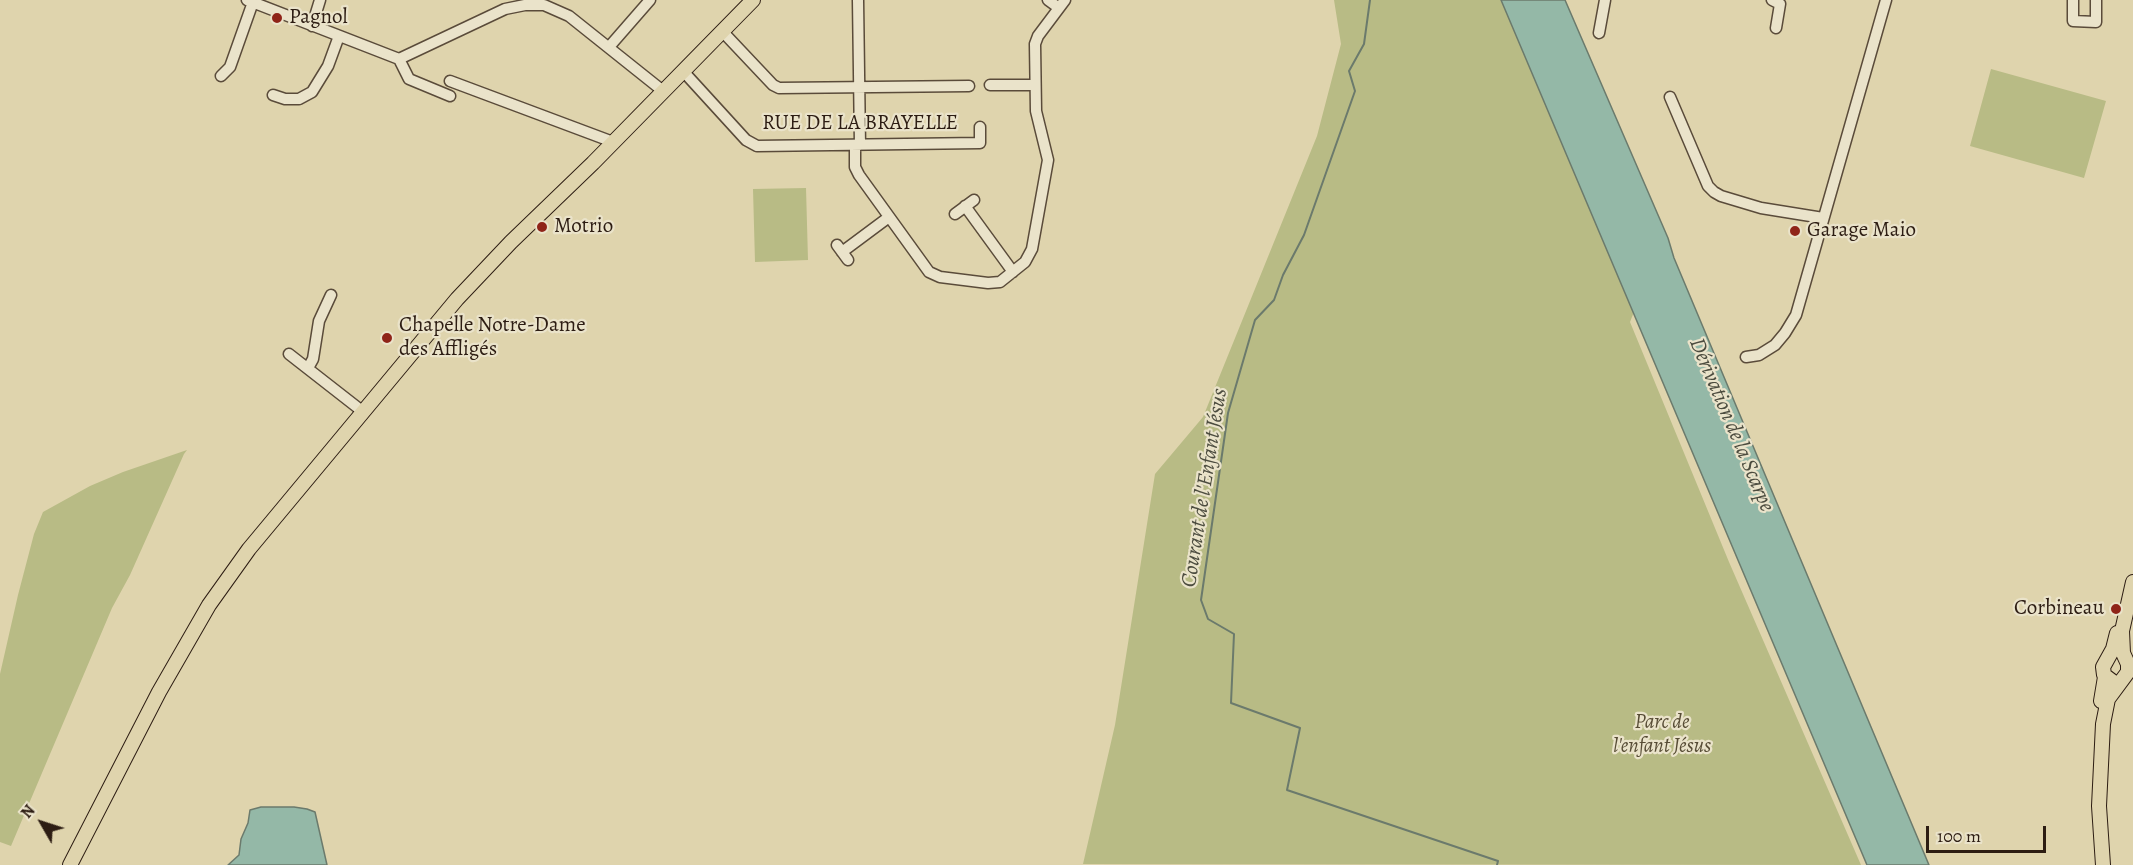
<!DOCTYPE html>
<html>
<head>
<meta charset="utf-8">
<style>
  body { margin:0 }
  #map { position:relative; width:2133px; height:865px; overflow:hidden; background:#dfd4ad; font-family:Alegreya,serif }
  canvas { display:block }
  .north { position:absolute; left:12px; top:793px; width:60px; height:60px; -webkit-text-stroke:4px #eae3ca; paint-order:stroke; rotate:309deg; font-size:16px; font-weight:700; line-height:24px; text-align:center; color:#2d1d13 }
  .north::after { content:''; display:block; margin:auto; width:21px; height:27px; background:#2d1d13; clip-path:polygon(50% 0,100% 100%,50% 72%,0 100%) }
  .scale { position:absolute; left:1926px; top:826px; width:120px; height:27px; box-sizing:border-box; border:3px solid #2d1d13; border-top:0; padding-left:8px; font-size:18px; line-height:21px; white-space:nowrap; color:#2d1d13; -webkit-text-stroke:4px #eae3ca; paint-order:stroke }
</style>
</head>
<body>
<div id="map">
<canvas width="2133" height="865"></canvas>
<div class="north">N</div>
<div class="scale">100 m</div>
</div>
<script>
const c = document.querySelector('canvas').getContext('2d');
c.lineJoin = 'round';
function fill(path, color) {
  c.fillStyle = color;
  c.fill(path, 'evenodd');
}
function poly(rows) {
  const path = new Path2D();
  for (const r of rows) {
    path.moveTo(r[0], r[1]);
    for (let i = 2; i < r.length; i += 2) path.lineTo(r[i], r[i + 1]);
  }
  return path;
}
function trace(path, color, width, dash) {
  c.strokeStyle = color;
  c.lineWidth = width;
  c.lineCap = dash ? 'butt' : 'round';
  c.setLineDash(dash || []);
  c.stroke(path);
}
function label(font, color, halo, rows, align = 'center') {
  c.font = font + ' Alegreya,serif';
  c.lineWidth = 4.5;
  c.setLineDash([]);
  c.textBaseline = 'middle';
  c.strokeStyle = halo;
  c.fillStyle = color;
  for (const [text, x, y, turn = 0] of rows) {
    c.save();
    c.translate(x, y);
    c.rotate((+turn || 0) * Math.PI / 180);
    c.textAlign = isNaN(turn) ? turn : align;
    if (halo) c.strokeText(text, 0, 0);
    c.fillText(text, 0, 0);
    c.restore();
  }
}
fill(poly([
  [1334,0,1552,0,1657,253,1630,322,1729,562,1861,865,1083,864,1115,725,1155,474,1203,417,1317,136,1341,44],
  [1991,69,2106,101,2084,178,1970,146],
  [806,188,808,260,755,262,753,189],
  [187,450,184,454,130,575,112,608,11,846,0,842,0,674,18,595,34,534,43,512,90,486,123,472]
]), '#b8bb85');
const water = poly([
  [1501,0,1565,0,1668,238,1674,258,1929,865,1867,865,1501,0],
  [261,807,294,807,307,809,315,812,327,865,228,865,239,855,241,839,248,823,250,810,261,807]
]);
fill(water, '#94b8a7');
trace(water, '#6b7a6c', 1.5);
trace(poly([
  [1370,0,1364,44,1349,71,1355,91,1304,235,1283,275,1274,300,1255,320,1228,413,1201,600,1208,619,1234,634,1231,703,1300,728,1287,790,1498,861,1497,865]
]), '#6b7a6c', 2);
const minor = poly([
  [247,0,399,59,505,9,525,5,544,5,569,16,663,91],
  [858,0,860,145],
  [1048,0,1059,8],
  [1772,0,1780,4,1776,28],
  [2073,0,2073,21,2096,22,2096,0],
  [312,26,320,0],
  [722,31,773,85,779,88,969,86],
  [1599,33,1605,0],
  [609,47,650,0],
  [399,59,409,79,450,96],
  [683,71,746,140,757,146,980,143,980,127],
  [221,76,230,67,253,2],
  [450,81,613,142],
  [990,85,1035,85],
  [273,95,285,99,299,99,312,92,328,66,339,36],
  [1670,97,1708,186,1714,192,1721,196,1761,208,1823,218],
  [855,145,855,167,859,175,929,272,940,277,988,283,1000,282,1025,262,1032,249,1048,160,1036,111,1035,44,1038,36,1065,0],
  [965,206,1013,272],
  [955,214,974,200],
  [837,245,848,260],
  [842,252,889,217],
  [289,354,362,411],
  [1746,357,1759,355,1775,345,1785,333,1796,315,1886,0],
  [308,368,313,359,319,321,331,295]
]);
const major = poly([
  [2112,681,2104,675,2103,667,2113,649,2117,633],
  [2101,701,2105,677],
  [70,865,159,692,209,605,249,549,457,299,511,242,593,163,753,0],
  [2103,865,2099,806,2103,724,2108,699,2128,672,2128,664,2123,653,2122,631,2133,582]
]);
trace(minor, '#5a4b3a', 13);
trace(major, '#2d1d13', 16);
trace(minor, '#eae3ca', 10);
trace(major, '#dfd4ad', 14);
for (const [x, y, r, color] of [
  [277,18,6,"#8f2418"],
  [542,227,6,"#8f2418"],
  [1795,231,6,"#8f2418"],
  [387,338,6,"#8f2418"],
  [2116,609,6,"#8f2418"]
]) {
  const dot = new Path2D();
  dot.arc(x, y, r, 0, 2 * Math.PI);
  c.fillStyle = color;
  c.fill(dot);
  trace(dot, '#eae3ca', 2);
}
label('21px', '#2d1d13', '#eae3ca', [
  ["Pagnol",289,18],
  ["Motrio",554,227],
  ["Garage Maio",1807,231],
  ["Chapelle Notre-Dame",399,326],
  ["des Affligés",399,350],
  ["Corbineau",2104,609,"right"]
], 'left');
label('21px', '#2d1d13', '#eae3ca', [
  ["RUE DE LA BRAYELLE",860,124]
]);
label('italic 21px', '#574c35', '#eae3ca', [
  ["Parc de",1662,723],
  ["l'enfant Jésus",1662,747]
]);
label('italic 22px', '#4c4c3f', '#eae3ca', [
  ["Dérivation de la Scarpe",1731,425,67],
  ["Courant de l'Enfant Jésus",1205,488,-81]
]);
</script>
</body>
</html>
